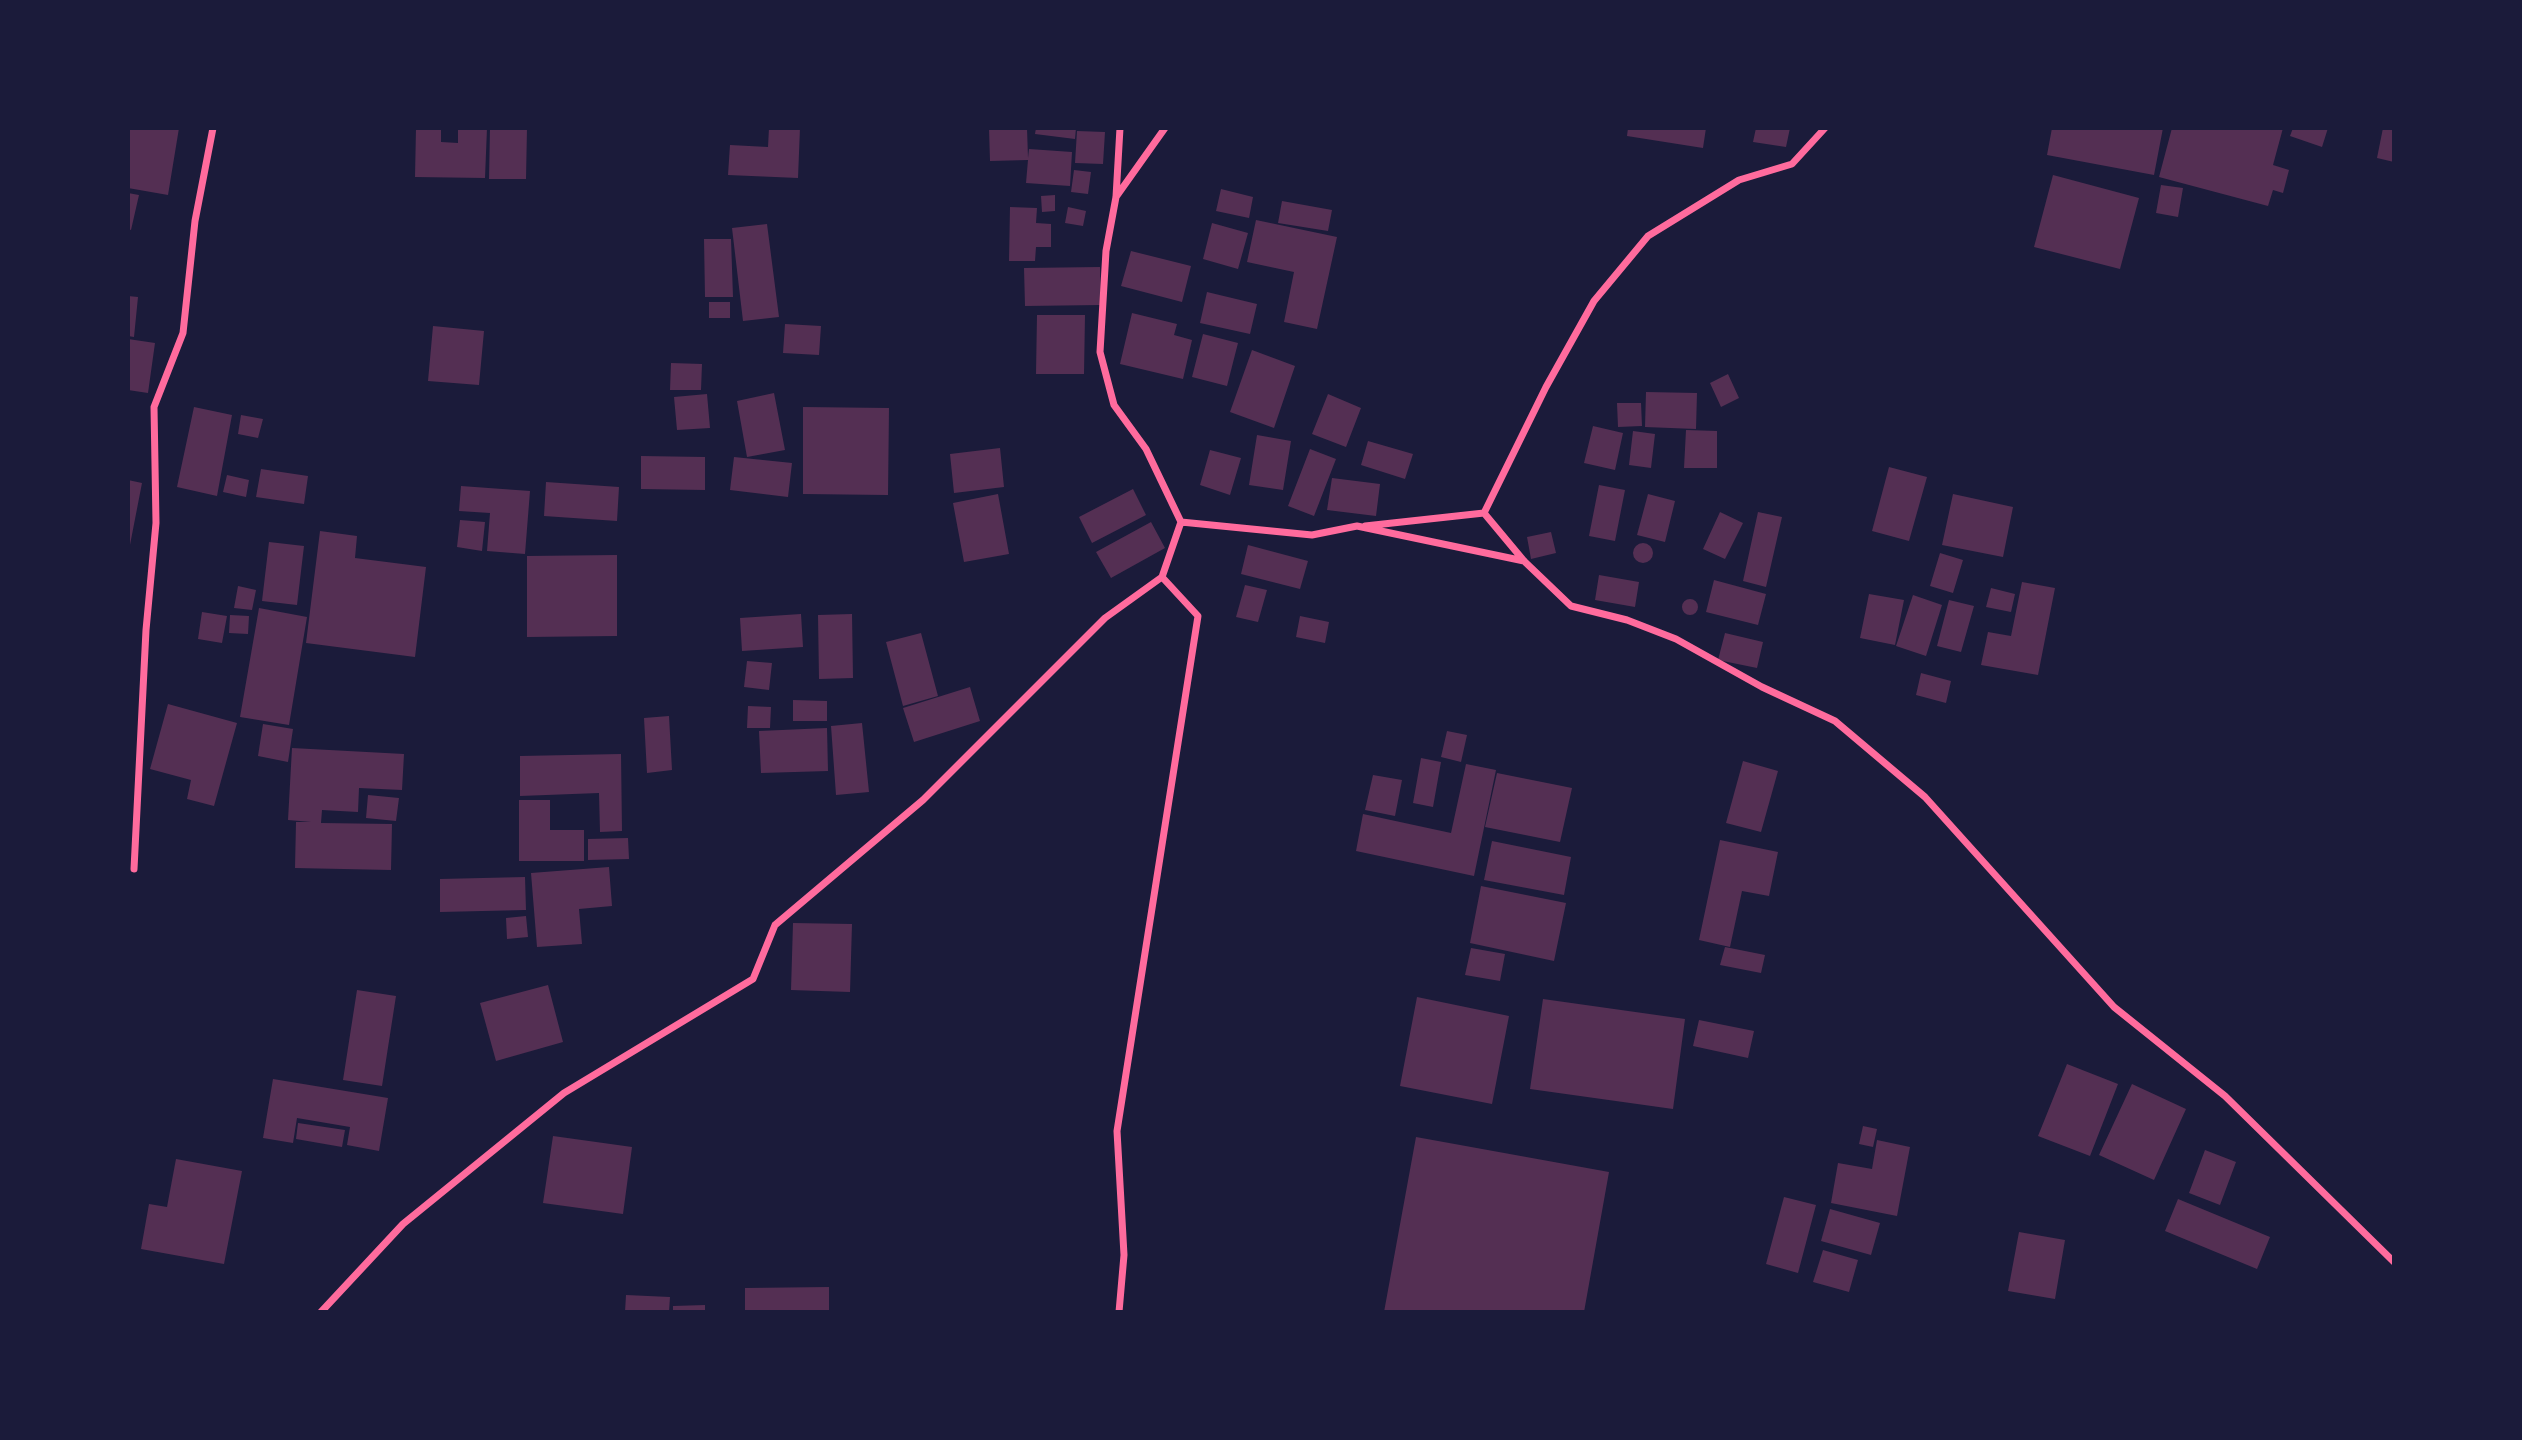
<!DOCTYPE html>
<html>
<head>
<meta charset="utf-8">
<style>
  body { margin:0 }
  #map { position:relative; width:2522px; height:1440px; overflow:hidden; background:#1b1b3a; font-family:Raleway,sans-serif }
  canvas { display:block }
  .frame { position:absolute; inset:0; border:130px solid #1b1b3a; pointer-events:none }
</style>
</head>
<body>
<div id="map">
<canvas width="2522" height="1440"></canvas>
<div class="frame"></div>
</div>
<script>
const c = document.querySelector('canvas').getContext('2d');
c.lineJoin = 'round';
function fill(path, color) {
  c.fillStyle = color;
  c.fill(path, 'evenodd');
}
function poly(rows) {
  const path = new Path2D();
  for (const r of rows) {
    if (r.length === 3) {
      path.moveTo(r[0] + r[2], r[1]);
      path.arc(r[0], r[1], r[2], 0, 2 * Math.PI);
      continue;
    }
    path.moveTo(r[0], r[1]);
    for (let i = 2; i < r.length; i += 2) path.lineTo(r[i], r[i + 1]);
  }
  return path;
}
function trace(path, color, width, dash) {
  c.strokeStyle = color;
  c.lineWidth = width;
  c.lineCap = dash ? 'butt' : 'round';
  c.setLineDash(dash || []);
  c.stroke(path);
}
fill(poly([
  [128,128,179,128,168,195,128,188],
  [416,128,441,128,441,142,458,143,458,128,487,128,485,178,415,177],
  [490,128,527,128,526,179,489,179],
  [769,128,800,128,798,178,728,175,730,145,768,147],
  [989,128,1027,128,1028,158,1029,149,1072,152,1070,186,1026,183,1028,160,990,161],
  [1036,128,1076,128,1075,139,1035,134],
  [1628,128,1706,128,1703,148,1627,136],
  [1756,128,1790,128,1786,147,1753,142],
  [2052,128,2163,128,2154,175,2047,155],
  [2172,128,2283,128,2273,165,2289,170,2283,193,2273,190,2268,206,2159,177],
  [2293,128,2328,128,2322,147,2290,136],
  [2383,128,2394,130,2394,162,2377,158],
  [1077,131,1105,132,1103,164,1075,163],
  [1074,170,1091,172,1088,194,1071,192],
  [2053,175,2139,198,2120,269,2034,247],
  [2161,185,2183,188,2178,217,2156,213],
  [1221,189,1253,197,1249,218,1216,211],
  [128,193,139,195,131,230,128,229],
  [1055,195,1055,211,1042,212,1041,196],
  [1282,201,1332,210,1328,231,1278,223],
  [1010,207,1037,208,1036,223,1051,224,1051,247,1036,247,1035,261,1009,261],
  [1068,207,1086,211,1083,226,1065,223],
  [1256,220,1337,237,1317,329,1284,322,1294,272,1247,262],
  [1212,223,1248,233,1238,269,1203,259],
  [767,224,779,317,743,321,732,228],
  [704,239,731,239,733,297,705,297],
  [1131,251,1191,266,1182,302,1121,286],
  [1100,267,1101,305,1025,306,1024,268],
  [1207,292,1257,304,1250,334,1200,323],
  [128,296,138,297,134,337,128,336],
  [709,302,730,302,730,318,709,318],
  [1132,313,1177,324,1174,335,1192,340,1183,379,1120,364],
  [1037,315,1085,315,1084,374,1036,374],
  [785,324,821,326,819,355,783,353],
  [433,326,484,331,479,385,428,381],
  [1203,334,1238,343,1227,386,1192,377],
  [128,339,155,343,148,393,128,390],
  [1252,350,1295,366,1274,428,1230,412],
  [671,363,702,364,701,390,670,390],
  [1728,374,1739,398,1721,407,1710,383],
  [1646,392,1697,393,1696,429,1645,427],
  [774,393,785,450,747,457,737,401],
  [707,394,710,428,677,430,674,397],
  [1328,394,1361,408,1346,447,1312,434],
  [1617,403,1641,403,1642,426,1618,427],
  [194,407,232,415,217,496,177,487],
  [803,407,889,408,888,495,803,494],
  [241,415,263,419,258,438,238,434],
  [1593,426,1623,433,1615,470,1584,463],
  [1686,430,1717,431,1717,468,1684,468],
  [1633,431,1655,434,1651,468,1629,465],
  [1257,435,1291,441,1283,490,1249,485],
  [1368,441,1413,454,1405,479,1361,465],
  [1000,448,1004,487,954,493,950,454],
  [1310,449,1336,459,1314,516,1288,506],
  [1210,450,1241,458,1230,495,1200,485],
  [641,456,705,457,705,490,641,489],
  [734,457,792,463,788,497,730,490],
  [1889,467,1927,477,1909,541,1872,531],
  [261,469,308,476,304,504,256,497],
  [227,475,249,480,246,497,223,492],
  [1332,478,1380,484,1376,516,1327,510],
  [128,480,142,483,129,550,128,550],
  [546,482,619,487,617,521,544,516],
  [1599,485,1625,490,1615,541,1589,536],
  [461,486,530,491,525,554,487,551,490,513,459,511],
  [1133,489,1146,515,1092,543,1079,517],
  [998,494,1009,554,964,562,953,503],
  [1648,494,1675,501,1665,542,1637,535],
  [1953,494,2013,507,2003,557,1942,545],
  [1720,512,1743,523,1725,559,1703,549],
  [1758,512,1782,517,1766,587,1743,581],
  [460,520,485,522,482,551,457,547],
  [1151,522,1165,548,1111,578,1096,552],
  [320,531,357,536,355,558,426,567,415,657,306,643],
  [1551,532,1556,553,1531,559,1527,537],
  [269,542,304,546,297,605,262,601],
  [1643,553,10],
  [1248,545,1308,561,1300,589,1241,574],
  [1940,553,1963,560,1953,593,1930,586],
  [617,555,617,636,527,637,527,556],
  [1599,575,1639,582,1635,607,1595,600],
  [1714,580,1766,594,1758,625,1706,612],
  [2022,582,2055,588,2038,675,1981,665,1988,632,2011,636],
  [1245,585,1267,590,1258,622,1236,617],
  [238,586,256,590,252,610,234,608],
  [1991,588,2015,594,2011,612,1986,607],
  [1869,594,1904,600,1895,645,1860,638],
  [1913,595,1942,605,1926,656,1896,646],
  [1690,607,8],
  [1949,600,1974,606,1961,652,1937,646],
  [259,608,307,617,289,725,240,717],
  [202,612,227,616,222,643,198,639],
  [801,614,803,647,742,651,740,618],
  [852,614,853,678,819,679,818,615],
  [230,615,249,616,248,634,229,633],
  [1300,616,1329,622,1325,643,1296,637],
  [921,633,938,696,903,706,886,642],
  [1725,633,1763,642,1757,668,1718,660],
  [747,661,772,663,769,690,744,687],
  [1921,673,1951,681,1946,703,1916,695],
  [970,687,980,721,914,742,903,708],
  [793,700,827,701,827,721,793,721],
  [168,704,237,723,214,806,187,799,191,780,150,769],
  [748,706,771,707,770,728,747,728],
  [669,716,672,770,647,773,644,718],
  [862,723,869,792,836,795,831,726],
  [263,724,293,729,288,762,258,756],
  [827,728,828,771,761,773,759,731],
  [1447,731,1467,735,1461,762,1441,757],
  [292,748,404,754,402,790,359,788,358,812,322,810,321,823,392,824,391,870,295,868,296,822,311,822,288,820],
  [621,754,622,831,600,832,599,793,520,796,520,756],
  [1421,758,1441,762,1433,807,1413,803],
  [1743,761,1778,771,1761,832,1726,823],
  [1466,764,1496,770,1474,876,1356,851,1363,814,1451,833],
  [1497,773,1572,788,1560,842,1485,827],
  [1373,775,1402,780,1395,816,1365,810],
  [368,795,399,798,396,821,366,818],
  [519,800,550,800,550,830,584,830,584,861,519,861],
  [628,838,629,859,588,860,588,839],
  [1720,840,1778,852,1769,896,1742,891,1730,947,1699,940],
  [1492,841,1571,857,1564,895,1484,880],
  [609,867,612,906,579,909,582,944,537,947,531,873],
  [525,877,526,910,440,912,440,879],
  [1481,886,1566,903,1554,961,1470,943],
  [526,916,528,937,507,939,506,918],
  [793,923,852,924,850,992,791,990],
  [1725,947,1765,955,1761,973,1720,965],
  [1471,948,1505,954,1500,981,1465,975],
  [548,985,563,1042,496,1061,480,1003],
  [357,990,396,996,382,1086,343,1080],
  [1417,997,1509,1016,1492,1104,1400,1086],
  [1543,999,1685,1019,1673,1109,1530,1089],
  [1699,1020,1754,1031,1748,1058,1693,1046],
  [2067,1064,2118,1084,2090,1156,2038,1136],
  [273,1079,388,1098,379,1151,347,1145,350,1127,297,1118,293,1143,263,1138],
  [2132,1084,2186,1109,2154,1180,2099,1155],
  [298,1123,345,1130,342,1147,296,1139],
  [1863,1126,1877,1129,1873,1147,1859,1144],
  [553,1136,632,1147,623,1214,543,1203],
  [1416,1137,1609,1172,1584,1312,1384,1312],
  [1877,1140,1910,1147,1897,1216,1831,1203,1838,1163,1872,1169],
  [2205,1150,2236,1162,2220,1205,2189,1193],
  [176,1159,242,1171,224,1264,141,1249,149,1204,167,1207],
  [1784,1197,1816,1205,1798,1273,1766,1264],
  [2178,1199,2270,1237,2257,1269,2165,1231],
  [1830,1209,1880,1223,1871,1255,1821,1241],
  [2019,1232,2065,1240,2055,1299,2008,1291],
  [1823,1250,1858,1260,1849,1292,1813,1282],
  [829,1287,829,1312,745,1312,745,1288],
  [626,1295,670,1297,669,1312,625,1312],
  [705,1305,705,1312,673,1312,673,1306]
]), '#542f53');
trace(poly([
  [1825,128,1792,164,1739,180,1648,236,1594,301,1546,387,1484,513,1524,561,1571,606,1627,620,1676,639,1762,687,1835,721,1925,797,2114,1007,2225,1096,2394,1262],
  [1116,197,1165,128],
  [1181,522,1312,535,1357,526,1524,561],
  [1365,526,1484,513],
  [134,869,146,630,156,523,154,407,183,333,195,221,213,128],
  [321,1312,403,1224,564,1093,753,979,775,925,923,800,1105,618,1162,577,1181,522,1146,449,1114,405,1100,352,1106,251,1116,197,1120,128],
  [1119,1312,1124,1255,1117,1131,1198,616,1162,577]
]), '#ff6b9d', 7);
</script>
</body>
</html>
